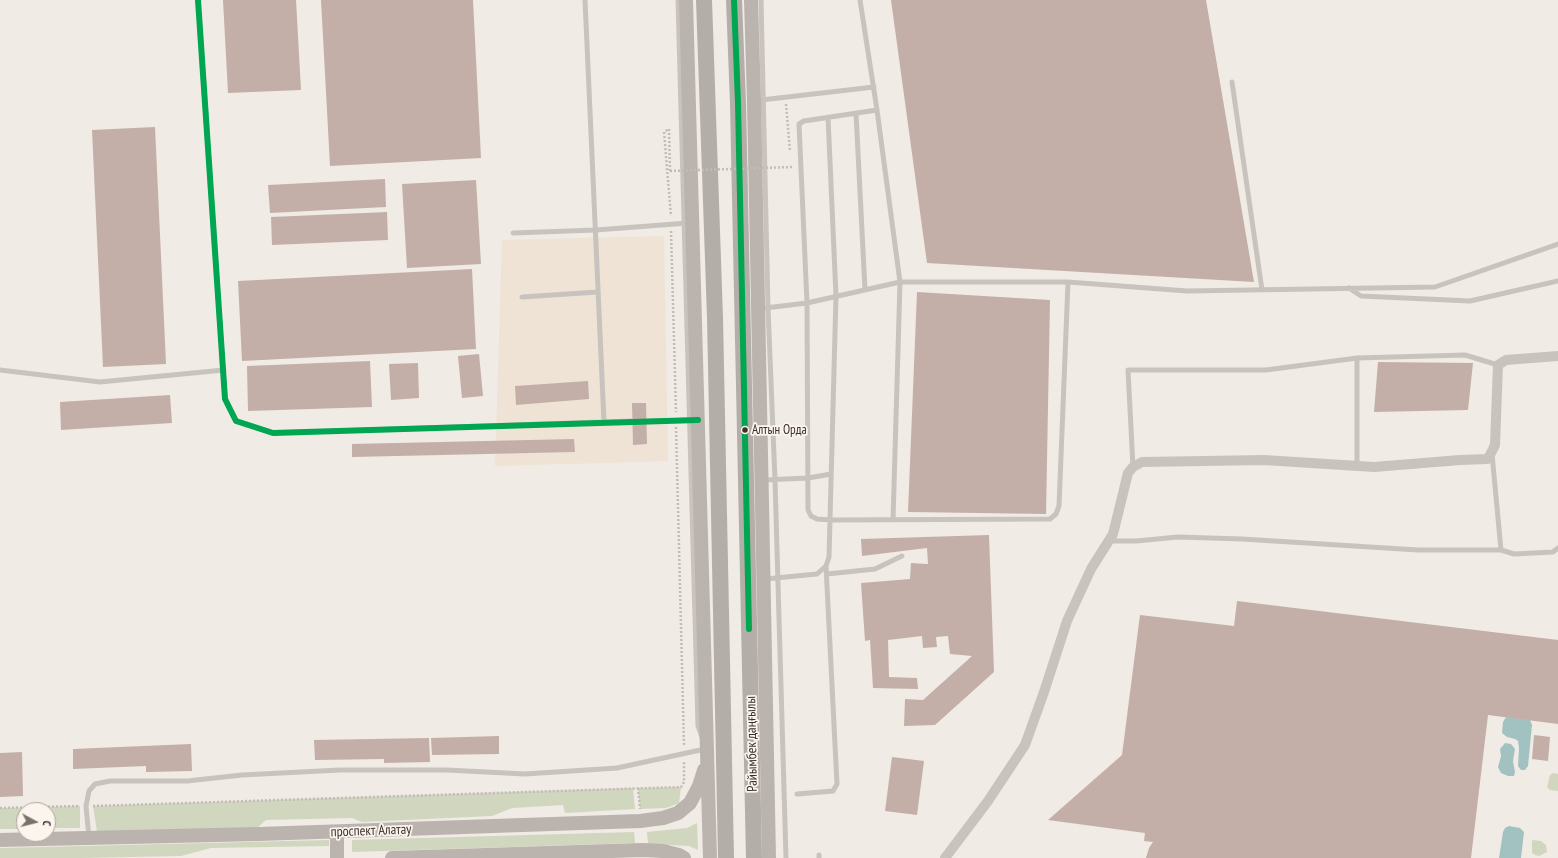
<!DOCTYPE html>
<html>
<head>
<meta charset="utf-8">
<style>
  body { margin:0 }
  #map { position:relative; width:1558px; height:858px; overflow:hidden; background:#f0ebe5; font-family:"PT Sans Narrow",sans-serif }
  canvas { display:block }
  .north { position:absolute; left:16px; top:802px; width:40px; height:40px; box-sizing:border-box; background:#fbf5ee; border:1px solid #aea6a0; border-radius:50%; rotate:97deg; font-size:11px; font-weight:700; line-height:16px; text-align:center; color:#3b302b }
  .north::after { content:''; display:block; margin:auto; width:14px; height:18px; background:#7a716c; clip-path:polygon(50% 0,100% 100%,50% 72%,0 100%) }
</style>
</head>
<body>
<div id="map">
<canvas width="1558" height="858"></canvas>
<div class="north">С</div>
</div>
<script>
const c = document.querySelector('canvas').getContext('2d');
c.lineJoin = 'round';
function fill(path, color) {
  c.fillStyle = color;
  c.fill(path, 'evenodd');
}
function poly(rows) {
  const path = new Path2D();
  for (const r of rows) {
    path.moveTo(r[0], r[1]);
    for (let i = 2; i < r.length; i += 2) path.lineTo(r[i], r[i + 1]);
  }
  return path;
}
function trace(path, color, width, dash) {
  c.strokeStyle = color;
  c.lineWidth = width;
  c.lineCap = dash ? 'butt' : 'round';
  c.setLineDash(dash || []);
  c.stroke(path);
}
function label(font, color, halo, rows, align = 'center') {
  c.font = font + ' "PT Sans Narrow",sans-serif';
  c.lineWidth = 3.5;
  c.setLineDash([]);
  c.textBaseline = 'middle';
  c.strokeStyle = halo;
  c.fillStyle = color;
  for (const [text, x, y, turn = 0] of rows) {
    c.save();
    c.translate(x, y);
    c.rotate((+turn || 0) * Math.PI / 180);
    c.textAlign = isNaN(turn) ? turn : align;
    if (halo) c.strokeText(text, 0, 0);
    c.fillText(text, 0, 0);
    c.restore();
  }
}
fill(poly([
  [1553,773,1558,774,1558,791,1550,790,1547,787,1550,775],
  [681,787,679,803,666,808,640,809,638,788],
  [633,788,635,809,565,813,563,805,512,808,492,816,362,822,352,818,266,820,257,828,97,832,93,806],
  [80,806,80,828,48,828,48,810,24,810,24,829,0,829,0,808],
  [697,823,698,850,689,846,648,844,647,832,687,828],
  [634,832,635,843,352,852,352,840],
  [329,840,329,846,211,848,181,856,82,858,0,858,0,848],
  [1532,840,1541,841,1546,845,1547,852,1539,856,1535,855,1532,853]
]), '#d1d6bf');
fill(poly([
  [664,236,668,461,495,466,502,240]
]), '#eee3d5');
fill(poly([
  [1506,717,1530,720,1532,725,1528,766,1525,770,1521,770,1518,766,1519,748,1518,741,1515,739,1507,737,1502,733,1503,722],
  [1505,743,1511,744,1515,749,1513,761,1515,772,1514,776,1508,776,1501,773,1498,767,1501,756,1500,749],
  [1509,826,1520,828,1524,832,1521,858,1499,858,1503,832,1505,828]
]), '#a1c2c1');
fill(poly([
  [223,0,296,0,301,90,228,93],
  [321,0,473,0,481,158,330,166],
  [891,0,1206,0,1254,282,927,263],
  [155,127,166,364,103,367,92,130],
  [385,179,386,207,270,213,268,185],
  [476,180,481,264,407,268,402,184],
  [387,212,388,240,272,245,271,217],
  [472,269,476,349,242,361,238,281],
  [917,292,1050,300,1046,514,908,512],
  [479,354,483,396,462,398,458,356],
  [370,361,372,407,248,411,247,366],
  [1378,362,1473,363,1468,410,1374,412],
  [418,363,419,398,391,400,389,364],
  [588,381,589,399,516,405,515,386],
  [170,395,172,423,61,430,60,402],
  [632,403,646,403,647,444,633,445],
  [574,439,575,452,352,457,352,444],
  [989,535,994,672,935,725,904,726,905,699,923,700,972,656,950,654,948,636,936,637,937,647,923,648,922,636,888,640,889,677,917,678,918,689,873,688,870,640,865,641,861,583,910,579,911,563,928,564,927,548,862,556,861,539],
  [1237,601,1558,640,1558,724,1488,715,1471,858,1146,858,1149,848,1153,842,1144,841,1145,833,1048,820,1122,755,1140,615,1234,626],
  [1534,735,1550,737,1548,761,1532,759],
  [499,736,499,754,432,755,431,738],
  [429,738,430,762,384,763,384,759,315,760,314,740],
  [191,744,192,771,146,772,146,766,73,769,73,749],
  [22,752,23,796,0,797,0,753],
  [892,757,924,761,917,815,885,811]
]), '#c3afa7');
trace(poly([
  [786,104,790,151],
  [670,171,669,129,664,132,671,216],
  [671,231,676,412],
  [676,427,684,746],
  [638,788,640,809],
  [93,806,681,787,684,782,684,761],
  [0,808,78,806]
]), '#c2bbb6', 2.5, [2, 2]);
trace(poly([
  [198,0,225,399,236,421,273,433,632,421],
  [585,0,604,422],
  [678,0,698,726,702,737],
  [761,0,768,308,775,480,786,858],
  [860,0,877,110,900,282,1068,282,1187,291,1435,287,1558,244],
  [1232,82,1262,290],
  [761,100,874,87],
  [877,110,804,121,799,124,807,303,808,510,811,516,817,519,831,520,1050,519,1056,514,1059,506,1068,282],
  [856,113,865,290],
  [513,233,596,230,688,223],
  [1349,288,1361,296,1470,301,1558,281],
  [522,297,598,292],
  [765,308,807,303,900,282,893,520],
  [0,370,100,382,224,370],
  [647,421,693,420],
  [1492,454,1501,550],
  [1357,466,1357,358],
  [1133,467,1128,370,1266,370,1357,358,1465,355,1498,365],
  [763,480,808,478,831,474],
  [1109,541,1136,541,1178,537,1242,539,1418,550,1501,550,1514,554,1553,552,1558,548],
  [827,574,875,569,902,556],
  [765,579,817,574,826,566,829,557,836,296,828,117],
  [797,794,833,791,837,784,826,566],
  [89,838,86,806,89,791,95,784,110,781,187,781,242,775,340,770,447,770,525,774,617,768,705,749],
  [819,855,819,858]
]), '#c9c3be', 5);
trace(poly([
  [945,858,988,801,1025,745,1044,692,1067,621,1091,569,1113,534,1128,473,1133,467,1142,462,1264,460,1374,467,1460,460,1488,459,1495,445,1498,365,1506,360,1558,356]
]), '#c9c3be', 10);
trace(poly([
  [686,0,710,858],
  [751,0,754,101,769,858],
  [337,832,337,858],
  [0,840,259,834,640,821,663,818,678,813,690,803,699,786,704,770],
  [392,858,642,850,663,851,679,855,684,858]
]), '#bab3ae', 14);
trace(poly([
  [704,0,715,317,726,858],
  [734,0,738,103,754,858]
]), '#b4aea8', 16);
trace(poly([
  [670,171,792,167]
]), '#c2bbb6', 2.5, [2, 2]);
trace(poly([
  [198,0,225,399,236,421,273,433,698,420],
  [734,0,738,103,749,629]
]), '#00a651', 6);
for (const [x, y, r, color] of [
  [745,430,3.5,"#3b302b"]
]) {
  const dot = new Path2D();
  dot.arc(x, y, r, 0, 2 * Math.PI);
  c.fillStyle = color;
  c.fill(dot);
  trace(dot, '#fbf5ee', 1.5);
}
label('13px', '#3b302b', '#fbf5ee', [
  ["Алтын Орда",752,430]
], 'left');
label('14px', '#3b302b', '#fbf5ee', [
  ["Райымбек даңғылы",752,744,-91],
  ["проспект Алатау",371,831,-2]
]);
</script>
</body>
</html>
